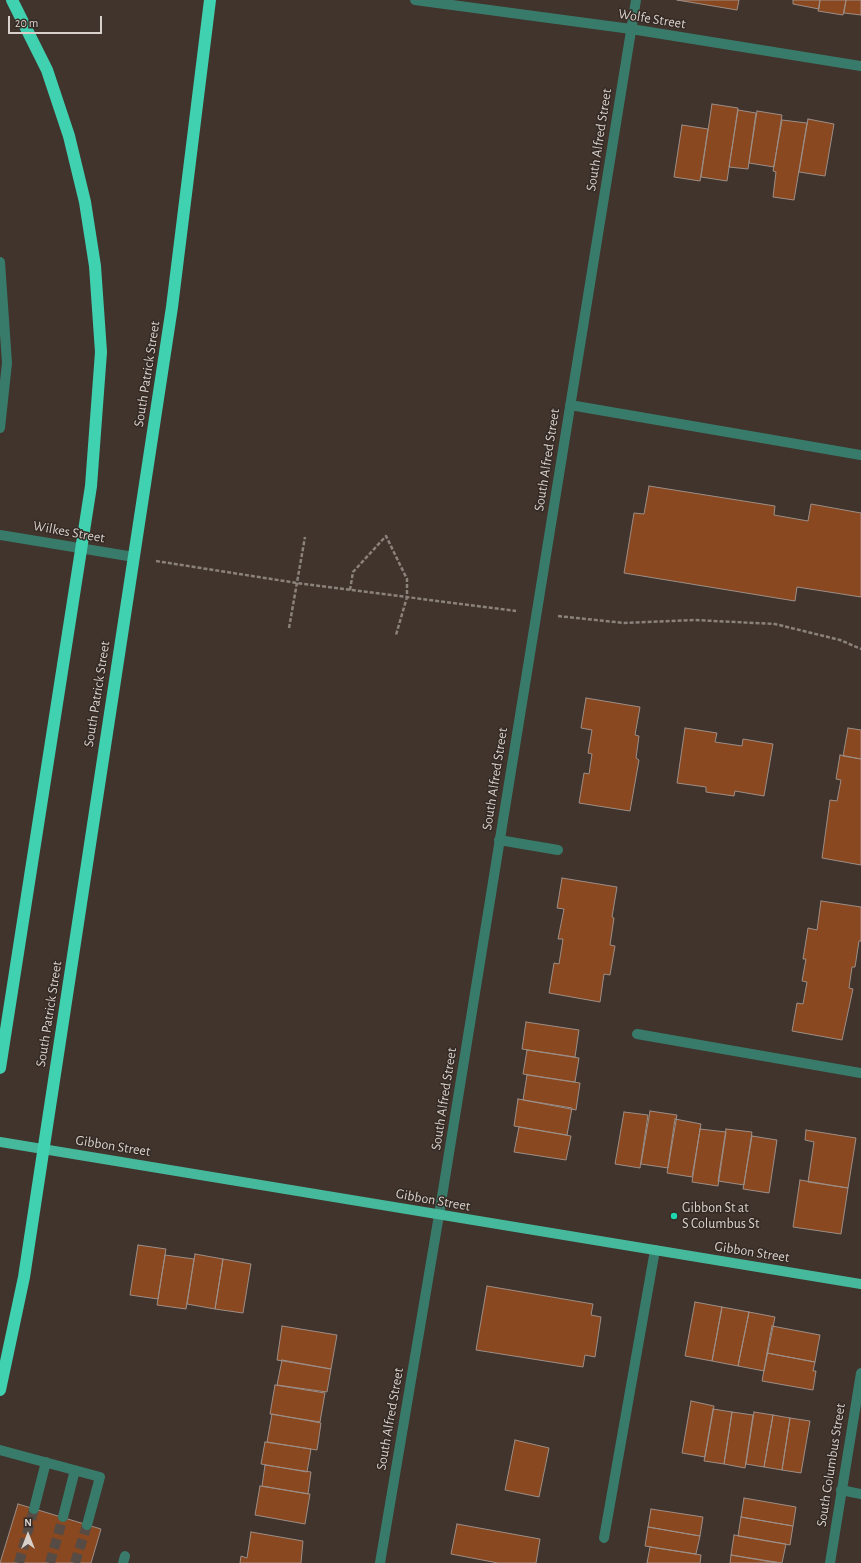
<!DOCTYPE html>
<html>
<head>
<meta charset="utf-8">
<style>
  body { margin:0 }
  #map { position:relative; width:861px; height:1563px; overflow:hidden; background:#40342d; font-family:"Alegreya Sans",sans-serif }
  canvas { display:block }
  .north { position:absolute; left:8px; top:1515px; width:40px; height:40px; -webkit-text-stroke:3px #352a24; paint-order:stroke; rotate:0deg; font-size:11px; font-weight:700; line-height:16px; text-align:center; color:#d7d0cb }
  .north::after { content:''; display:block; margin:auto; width:14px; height:18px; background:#d7d0cb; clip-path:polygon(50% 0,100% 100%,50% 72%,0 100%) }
  .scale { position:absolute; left:8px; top:16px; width:94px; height:18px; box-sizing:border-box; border:2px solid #d7d0cb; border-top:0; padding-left:5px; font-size:12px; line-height:14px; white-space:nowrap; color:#d7d0cb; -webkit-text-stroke:3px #352a24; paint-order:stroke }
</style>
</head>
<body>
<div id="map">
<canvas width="861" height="1563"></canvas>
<div class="north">N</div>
<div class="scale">20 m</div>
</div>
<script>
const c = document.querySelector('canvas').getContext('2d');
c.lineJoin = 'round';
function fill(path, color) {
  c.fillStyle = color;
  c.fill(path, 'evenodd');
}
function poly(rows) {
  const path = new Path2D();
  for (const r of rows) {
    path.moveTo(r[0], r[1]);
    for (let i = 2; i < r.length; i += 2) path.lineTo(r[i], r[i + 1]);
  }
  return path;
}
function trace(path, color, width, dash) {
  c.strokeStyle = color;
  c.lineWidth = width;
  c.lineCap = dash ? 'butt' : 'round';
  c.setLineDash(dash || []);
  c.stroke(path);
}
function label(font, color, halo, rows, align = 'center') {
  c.font = font + ' "Alegreya Sans",sans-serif';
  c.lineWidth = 3;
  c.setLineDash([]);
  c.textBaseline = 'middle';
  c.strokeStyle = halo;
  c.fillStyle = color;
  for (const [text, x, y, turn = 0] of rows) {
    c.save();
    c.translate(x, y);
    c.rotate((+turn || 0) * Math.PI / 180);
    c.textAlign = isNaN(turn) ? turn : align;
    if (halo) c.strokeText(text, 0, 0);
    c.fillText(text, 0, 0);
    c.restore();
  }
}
const building = poly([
  [677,0,739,0,737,10,677,0],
  [793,0,820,0,819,9,793,4,793,0],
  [820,0,846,0,843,15,818,11,820,0],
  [846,0,861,0,861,15,844,13,846,0],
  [712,104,738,108,727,181,701,177,712,104],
  [738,110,756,113,748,169,729,167,738,110],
  [757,111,782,115,774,167,749,163,757,111],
  [808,119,834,124,825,176,799,172,808,119],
  [782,120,807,123,794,200,773,197,776,172,773,171,782,120],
  [682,125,708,129,700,181,674,177,682,125],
  [649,486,775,506,774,515,808,521,811,504,861,513,861,597,797,587,795,601,624,573,634,513,644,514,649,486],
  [586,698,640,707,635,735,639,736,636,758,639,760,630,811,579,803,584,773,589,774,592,754,588,753,592,730,581,728,586,698],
  [685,728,717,733,715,742,742,746,743,739,773,744,764,796,735,791,734,796,706,792,706,787,677,783,685,728],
  [848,728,861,730,861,759,843,756,848,728],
  [840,755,861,759,861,865,822,858,830,800,837,801,841,780,836,779,840,755],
  [562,878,617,887,612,917,614,918,610,945,615,946,610,975,604,974,600,1002,549,993,554,963,559,964,563,939,558,939,564,909,557,908,562,878],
  [821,901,861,907,861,941,859,941,855,967,852,967,849,988,853,989,842,1040,792,1031,797,1003,803,1004,807,982,802,981,806,959,803,959,808,928,817,930,821,901],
  [526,1022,579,1030,575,1057,522,1049,526,1022],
  [527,1050,579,1058,575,1082,523,1074,527,1050],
  [527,1075,580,1083,576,1110,523,1100,527,1075],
  [518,1099,572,1108,567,1135,514,1126,518,1099],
  [650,1111,677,1115,668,1168,641,1164,650,1111],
  [624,1112,648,1115,640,1168,615,1164,624,1112],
  [675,1119,701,1124,692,1177,667,1173,675,1119],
  [519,1127,571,1136,566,1160,514,1152,519,1127],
  [700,1129,726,1132,718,1186,692,1182,700,1129],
  [726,1129,752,1132,744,1185,718,1181,726,1129],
  [806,1130,856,1138,848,1188,808,1182,814,1142,805,1140,806,1130],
  [752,1136,777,1140,769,1193,743,1189,752,1136],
  [800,1180,848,1188,841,1234,793,1227,800,1180],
  [138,1245,166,1249,158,1299,130,1295,138,1245],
  [195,1254,223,1259,215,1309,187,1304,195,1254],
  [165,1255,194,1259,186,1309,157,1305,165,1255],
  [223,1259,251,1264,243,1313,215,1309,223,1259],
  [487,1286,593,1304,591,1315,601,1317,595,1357,585,1355,583,1367,476,1350,487,1286],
  [695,1302,722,1307,712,1361,685,1356,695,1302],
  [722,1307,749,1312,738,1366,712,1361,722,1307],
  [749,1312,775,1317,764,1371,738,1366,749,1312],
  [282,1326,337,1335,331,1369,277,1360,282,1326],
  [772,1326,820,1335,815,1362,767,1353,772,1326],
  [767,1353,815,1362,813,1371,816,1371,813,1390,762,1381,767,1353],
  [282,1360,331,1369,327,1392,277,1385,282,1360],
  [275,1385,325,1393,320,1422,270,1414,275,1385],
  [691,1401,714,1406,705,1457,682,1453,691,1401],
  [713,1409,732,1412,724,1464,704,1461,713,1409],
  [732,1412,753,1415,745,1468,724,1464,732,1412],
  [754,1412,773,1415,764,1467,746,1464,754,1412],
  [272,1414,321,1423,317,1450,267,1442,272,1414],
  [773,1415,790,1418,782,1470,764,1467,773,1415],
  [790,1418,810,1421,801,1473,782,1470,790,1418],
  [515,1440,549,1448,539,1497,505,1490,515,1440],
  [265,1442,311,1449,307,1472,261,1464,265,1442],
  [265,1465,311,1472,308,1494,262,1486,265,1465],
  [260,1486,310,1494,305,1524,255,1515,260,1486],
  [744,1498,796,1507,793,1526,741,1517,744,1498],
  [18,1504,101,1529,91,1563,0,1563,18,1504],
  [651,1509,703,1517,700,1536,648,1527,651,1509],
  [741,1517,793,1526,790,1545,738,1536,741,1517],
  [457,1524,540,1539,536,1563,498,1563,451,1554,457,1524],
  [648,1527,700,1536,696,1554,645,1546,648,1527],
  [251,1532,303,1541,301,1563,240,1563,241,1556,247,1558,251,1532],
  [734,1535,786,1544,782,1563,731,1555,734,1535],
  [650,1547,701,1555,700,1563,647,1563,650,1547],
  [731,1555,777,1563,730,1563,731,1555]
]);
fill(building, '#89481f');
trace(building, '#9d8e87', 1);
trace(poly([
  [19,1563,34,1509],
  [50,1563,63,1517],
  [75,1563,87,1525]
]), '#574b45', 10, [10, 5]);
trace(poly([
  [156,561,297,583,516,611],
  [350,590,353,572,386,536,407,579,407,597,396,635],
  [558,616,624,623,695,620,775,624,840,640,861,649],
  [289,628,305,537]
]), '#8b827c', 2.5, [4, 2]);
trace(poly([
  [415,0,631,29,861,66],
  [0,262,7,363,0,428],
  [570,405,861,455],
  [0,535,134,557],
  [499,840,558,850],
  [637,1034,861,1073],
  [0,1450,100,1477,87,1525],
  [841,1490,861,1494],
  [34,1509,46,1462],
  [63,1517,75,1470],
  [604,1538,655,1250],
  [123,1563,125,1556],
  [380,1563,439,1215,636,0],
  [830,1563,861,1373]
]), '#397b6a', 10);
trace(poly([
  [0,1142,861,1284]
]), '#46b89c', 10);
trace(poly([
  [0,1068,91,486,101,352,95,266,85,202,69,136,47,70,12,0],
  [0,1390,24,1277,172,307,210,0]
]), '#40d1b0', 12);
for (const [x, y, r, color] of [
  [674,1216,4,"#1fd5b0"]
]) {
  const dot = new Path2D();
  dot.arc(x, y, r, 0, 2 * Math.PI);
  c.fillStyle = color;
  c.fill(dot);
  trace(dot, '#352a24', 1.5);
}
label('14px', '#d7d0cb', '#352a24', [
  ["Wolfe Street",652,19,9],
  ["South Alfred Street",599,140,-81],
  ["South Patrick Street",147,374,-81],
  ["South Alfred Street",547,460,-81],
  ["Wilkes Street",69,532,10],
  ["South Patrick Street",97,694,-81],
  ["South Alfred Street",495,779,-81],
  ["South Patrick Street",49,1014,-81],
  ["South Alfred Street",444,1099,-81],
  ["Gibbon Street",113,1146,9],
  ["Gibbon Street",433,1200,10],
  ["Gibbon Street",752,1252,9],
  ["South Alfred Street",390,1419,-80],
  ["South Columbus Street",831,1465,-81]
]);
label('14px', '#d7d0cb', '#352a24', [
  ["Gibbon St at",682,1208],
  ["S Columbus St",682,1224]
], 'left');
</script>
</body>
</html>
